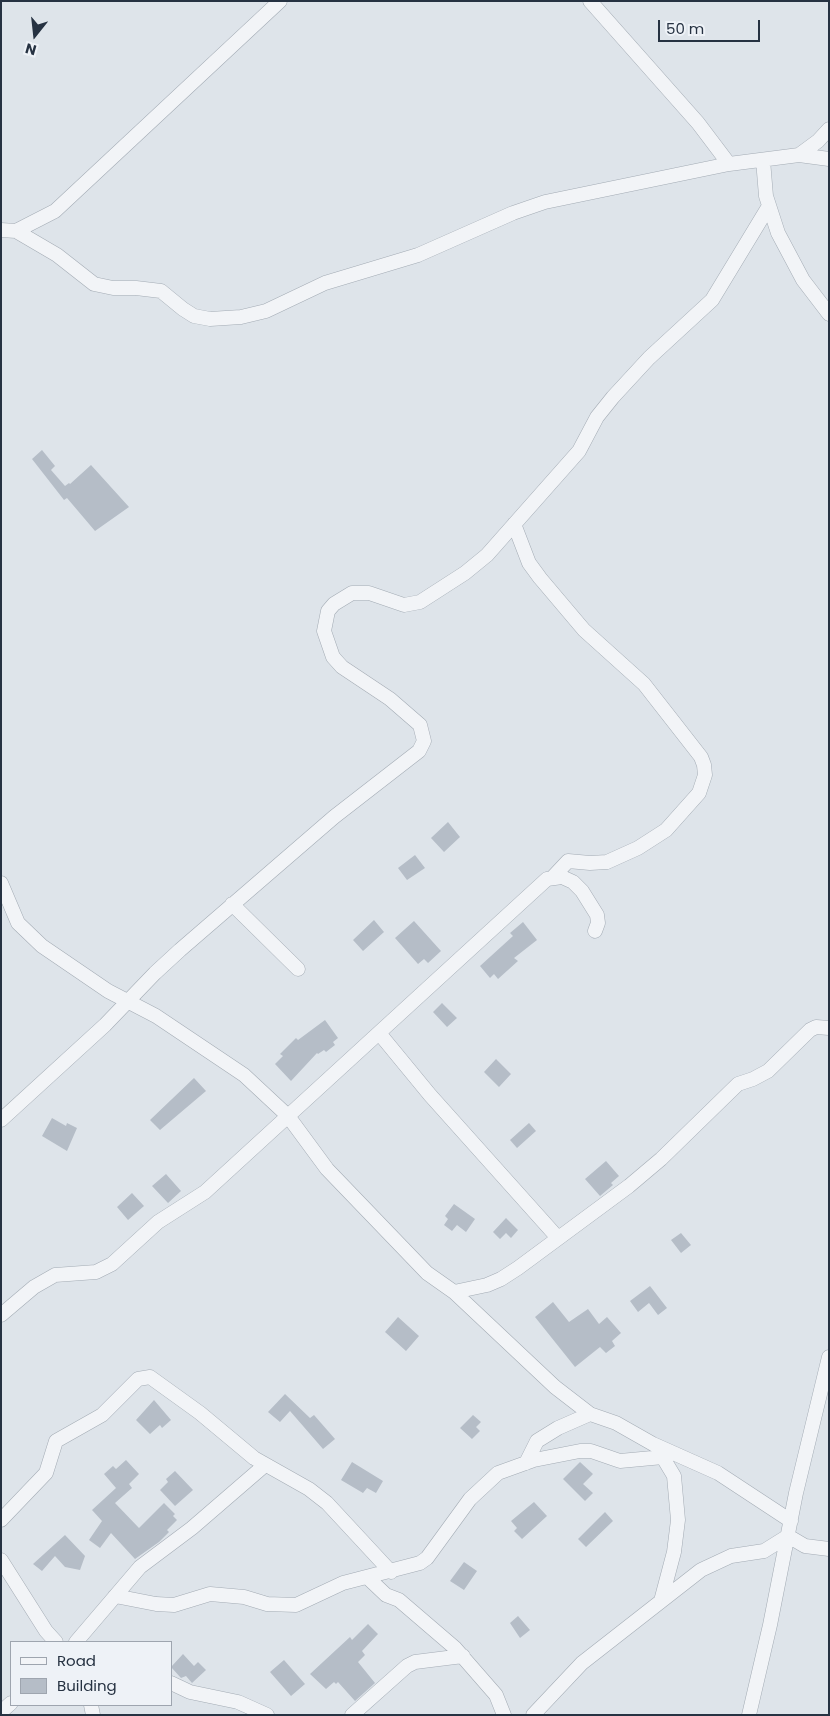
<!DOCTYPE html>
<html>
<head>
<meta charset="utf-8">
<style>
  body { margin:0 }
  #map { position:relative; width:830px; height:1716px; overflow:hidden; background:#dee4ea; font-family:Poppins,sans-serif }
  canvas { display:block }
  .frame { position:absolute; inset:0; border:2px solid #263242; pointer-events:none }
  .legend { position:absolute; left:10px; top:1641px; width:162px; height:65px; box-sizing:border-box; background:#eef2f7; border:1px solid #9ea5af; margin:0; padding:6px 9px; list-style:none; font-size:15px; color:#263242 }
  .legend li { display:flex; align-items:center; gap:10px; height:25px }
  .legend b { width:25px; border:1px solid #9ea5af }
  .north { position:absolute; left:10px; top:10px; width:50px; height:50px; -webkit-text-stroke:4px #eef2f7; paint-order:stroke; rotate:196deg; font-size:14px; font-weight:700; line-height:20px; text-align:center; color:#263242 }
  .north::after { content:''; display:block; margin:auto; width:18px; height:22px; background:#263242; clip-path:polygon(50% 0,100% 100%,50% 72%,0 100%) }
  .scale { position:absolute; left:658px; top:20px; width:102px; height:22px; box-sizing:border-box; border:2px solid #263242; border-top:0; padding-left:6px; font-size:15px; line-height:18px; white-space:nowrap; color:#263242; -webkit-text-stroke:4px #eef2f7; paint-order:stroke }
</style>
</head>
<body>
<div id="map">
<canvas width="830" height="1716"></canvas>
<div class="frame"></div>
<ul class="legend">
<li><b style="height:6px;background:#f2f4f7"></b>Road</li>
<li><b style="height:14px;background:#b5bdc7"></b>Building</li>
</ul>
<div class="north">N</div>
<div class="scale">50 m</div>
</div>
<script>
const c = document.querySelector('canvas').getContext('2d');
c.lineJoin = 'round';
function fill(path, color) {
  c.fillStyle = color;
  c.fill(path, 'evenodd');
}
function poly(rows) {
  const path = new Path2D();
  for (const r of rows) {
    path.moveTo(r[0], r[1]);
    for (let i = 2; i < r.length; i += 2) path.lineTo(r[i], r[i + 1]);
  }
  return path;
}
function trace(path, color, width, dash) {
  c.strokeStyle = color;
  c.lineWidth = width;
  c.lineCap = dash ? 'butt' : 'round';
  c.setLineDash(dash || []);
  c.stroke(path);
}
fill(poly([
  [42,450,55,466,51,470,65,486,69,483,70,484,91,465,129,507,95,531,67,498,64,500,32,459],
  [448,822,460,837,444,852,431,838],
  [415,855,425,868,407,880,398,868],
  [374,920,384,932,363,951,353,940],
  [414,921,441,951,428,963,424,959,418,964,395,938],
  [523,922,537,940,514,958,518,961,498,979,494,974,490,978,480,966,513,936,510,933],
  [442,1003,457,1018,447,1027,433,1012],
  [325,1020,338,1038,333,1042,335,1045,326,1052,324,1050,318,1054,317,1053,291,1081,275,1064,283,1056,280,1054,296,1038,298,1040],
  [496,1059,511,1074,499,1087,484,1072],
  [194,1078,206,1091,160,1130,150,1120],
  [52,1118,66,1126,67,1123,77,1128,67,1151,42,1136],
  [529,1123,536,1131,517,1148,510,1140],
  [606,1161,619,1176,611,1183,613,1185,600,1196,585,1179],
  [166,1174,181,1191,168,1203,152,1186],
  [132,1193,144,1206,128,1220,117,1207],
  [454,1204,475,1219,466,1232,457,1225,452,1231,444,1225,448,1219,445,1216],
  [506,1218,518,1230,511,1238,506,1233,500,1239,493,1232],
  [681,1233,691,1245,681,1253,671,1240],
  [650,1286,667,1308,658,1315,649,1303,638,1312,630,1301],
  [553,1302,569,1322,588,1309,599,1324,607,1317,621,1333,612,1341,615,1346,606,1353,600,1347,575,1367,535,1317],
  [398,1317,419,1336,406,1351,385,1332],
  [285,1394,310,1418,314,1415,335,1439,323,1449,290,1411,280,1422,268,1412],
  [154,1400,171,1420,162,1428,160,1425,150,1434,136,1420],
  [473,1415,481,1422,476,1427,480,1431,472,1439,460,1428],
  [126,1460,139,1474,129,1484,132,1488,115,1503,139,1528,164,1503,175,1514,173,1516,177,1520,167,1530,169,1532,159,1542,135,1559,111,1533,100,1548,89,1540,102,1521,92,1510,116,1488,104,1474,113,1466,116,1469],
  [352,1462,383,1481,376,1493,367,1488,363,1493,341,1480],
  [580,1462,593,1474,583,1484,593,1493,585,1501,563,1479],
  [175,1471,193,1490,175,1506,160,1490,168,1482,166,1479],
  [534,1502,547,1516,522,1539,514,1531,517,1528,511,1521],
  [605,1512,613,1521,586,1547,578,1539],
  [65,1535,85,1556,80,1570,65,1567,55,1556,42,1571,33,1564],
  [464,1562,477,1571,464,1590,450,1581],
  [518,1616,530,1630,520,1638,510,1623],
  [368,1624,378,1634,362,1651,365,1655,358,1662,375,1683,355,1701,338,1682,336,1684,334,1682,326,1689,310,1674,350,1637,352,1640],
  [183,1654,194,1666,198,1662,206,1670,192,1683,186,1676,181,1678,171,1667],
  [284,1660,305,1684,291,1696,270,1672]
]), '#b5bdc7');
const street = poly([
  [590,1,698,123,729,164],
  [799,155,818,141,829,129],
  [763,160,766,196,778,233,803,280,829,314],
  [1,230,16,231,55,211,280,1],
  [16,231,57,255,94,284,113,288,136,288,161,291,183,309,194,316,210,319,241,317,266,311,325,283,418,255,513,213,545,202,729,164,799,155,829,159],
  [514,524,529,563,540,578,584,630,644,684,701,757,704,765,705,775,699,793,666,830,638,848,607,862,590,863,568,861,553,877],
  [1,883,18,923,42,946,108,991,156,1016,244,1075,288,1116,327,1169,427,1273,454,1292,555,1387,590,1414,616,1423,653,1444,718,1473,791,1521],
  [232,904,298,969],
  [379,1033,430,1095,558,1238],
  [1,1120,105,1025,155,973,180,950,334,817,419,751,424,741,420,725,390,699,342,667,333,657,324,631,328,611,334,604,352,593,369,593,404,605,420,602,465,573,487,555,579,451,597,417,613,397,649,358,712,300,769,206],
  [454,1292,487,1285,501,1279,518,1268,629,1186,661,1159,738,1084,753,1079,768,1071,810,1030,816,1027,829,1028],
  [1,1315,34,1287,55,1275,96,1272,112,1264,158,1222,205,1192,547,879,562,877,573,882,582,891,597,915,598,923,595,931],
  [659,1451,674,1476,678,1520,674,1552,661,1601],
  [526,1463,537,1441,558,1428,590,1414],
  [1,1520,46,1473,56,1441,102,1415,138,1379,150,1377,200,1413,254,1458,309,1489,327,1503,391,1572],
  [1,1560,46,1631,56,1642],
  [367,1577,386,1595,399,1600,455,1648,496,1695,504,1715],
  [115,1596,156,1604,174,1605,210,1594,244,1597,267,1604,296,1605,343,1583,420,1563,427,1558,470,1499,498,1473,534,1460,580,1451,591,1451,620,1461,663,1457],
  [76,1642,140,1567,192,1528,265,1465],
  [171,1683,190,1692,238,1702,267,1715],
  [91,1705,93,1715],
  [1,1712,11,1703],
  [352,1715,407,1666,415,1662,463,1656],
  [533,1715,582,1663,701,1570,731,1556,764,1551,788,1536,805,1546,829,1549],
  [749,1715,770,1625,796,1493,829,1357]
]);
trace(street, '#a3abb4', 15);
trace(street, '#f2f4f7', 14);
</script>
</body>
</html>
